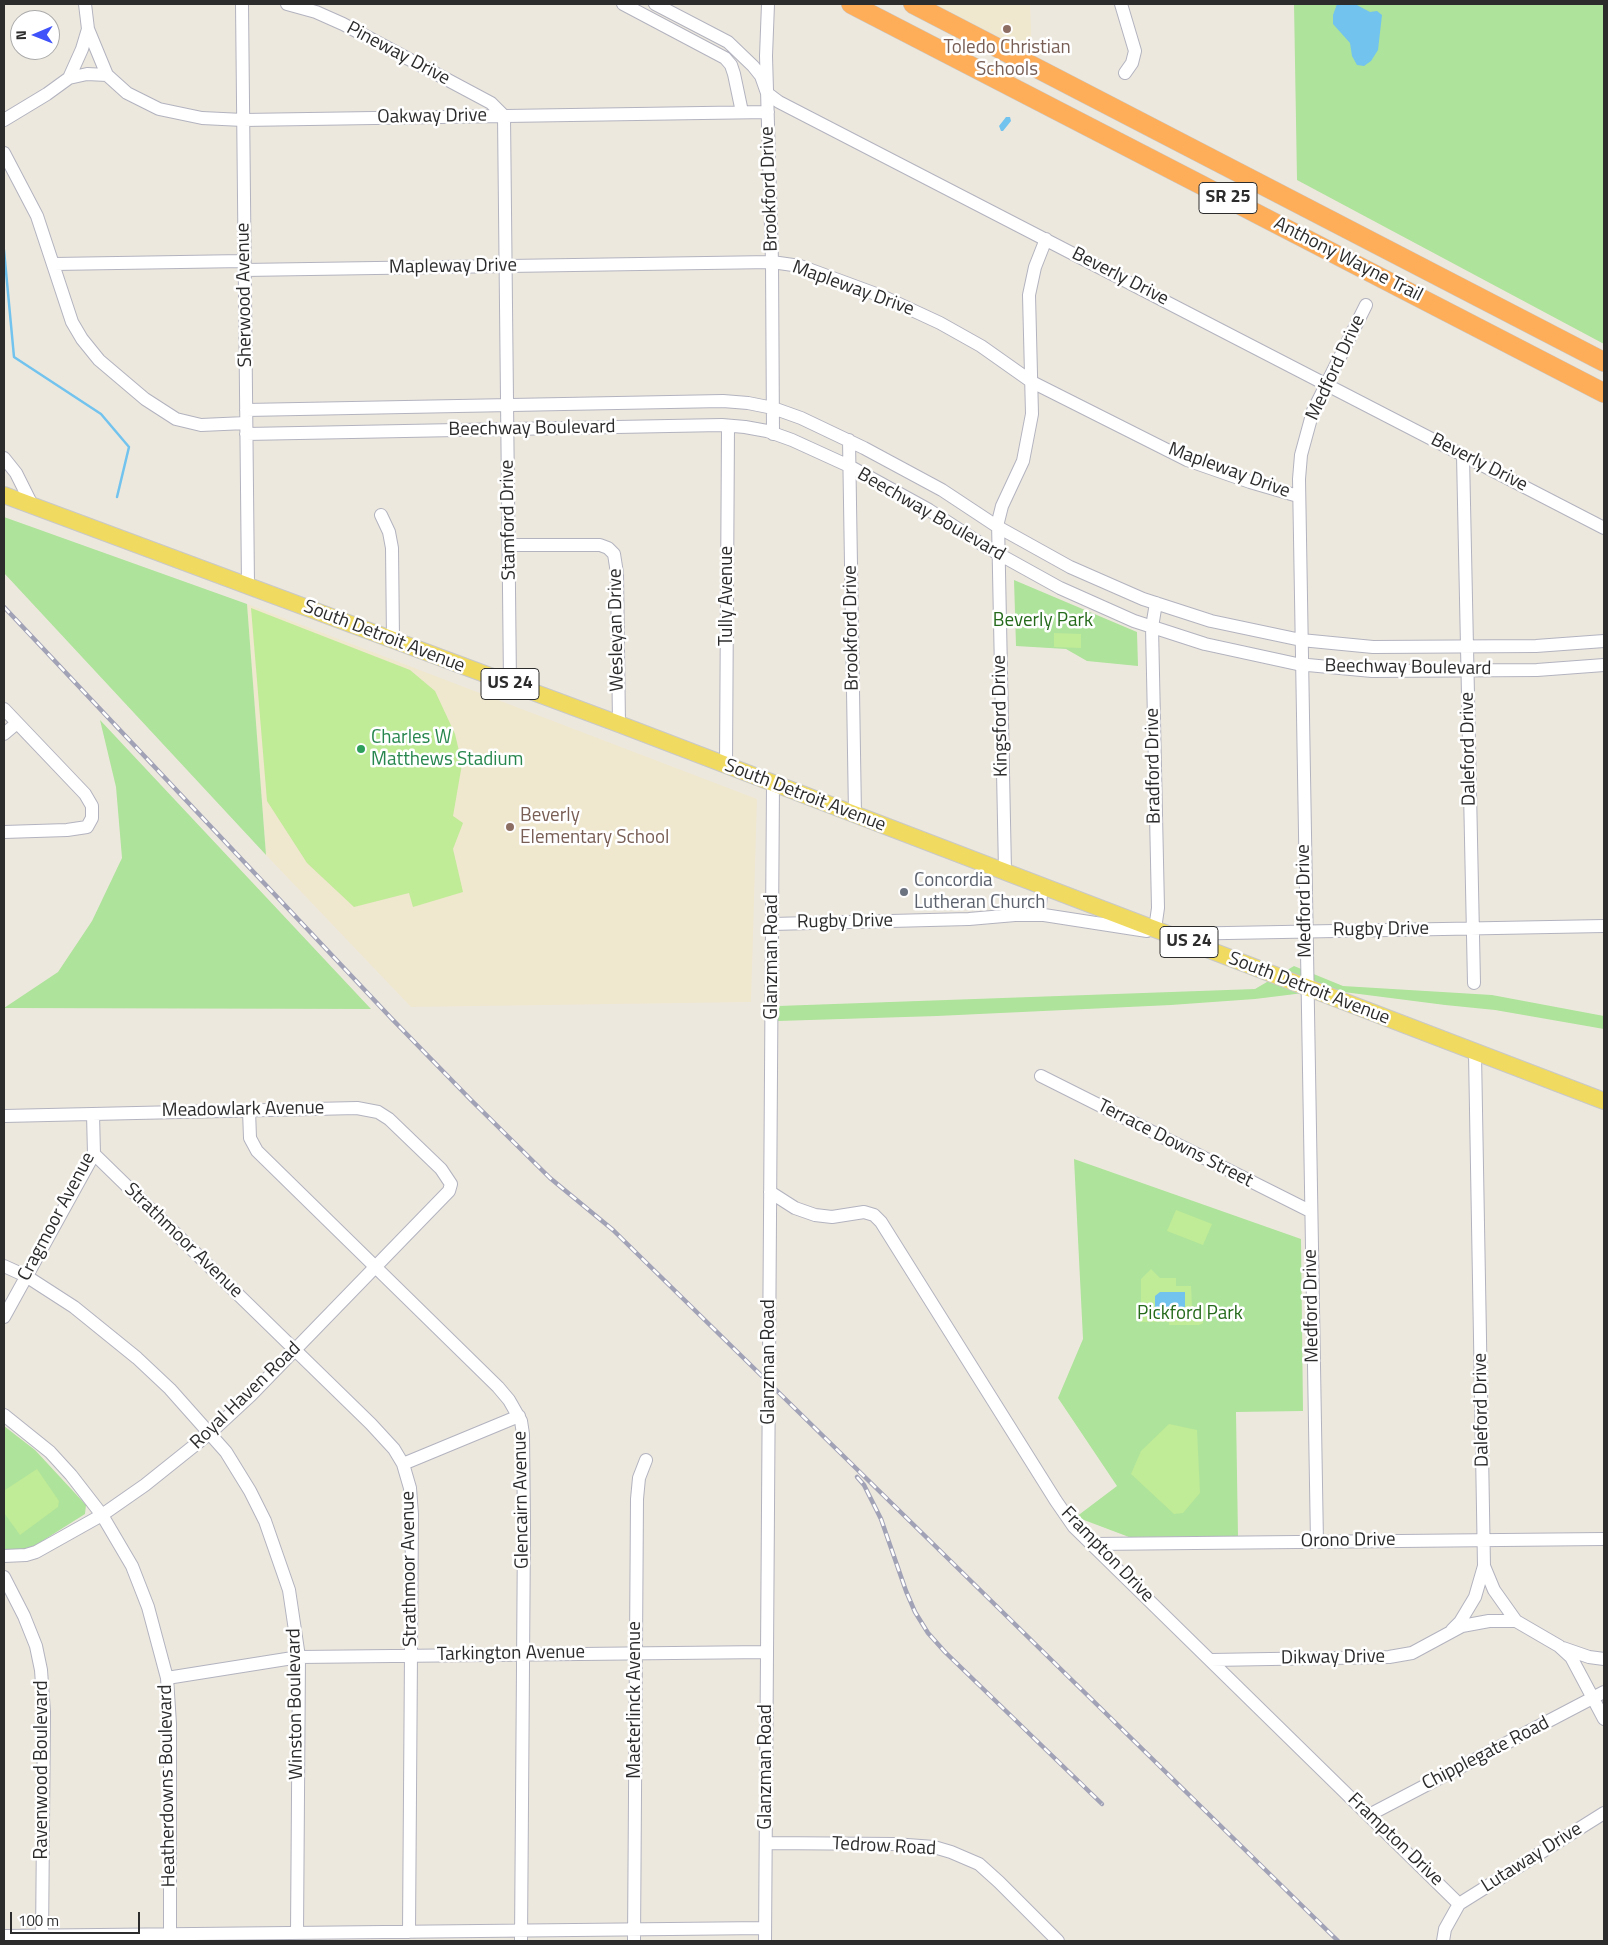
<!DOCTYPE html>
<html>
<head>
<meta charset="utf-8">
<style>
  body { margin:0 }
  #map { position:relative; width:1608px; height:1945px; overflow:hidden; background:#ede8de; font-family:"Titillium Web",sans-serif }
  canvas { display:block }
  .frame { position:absolute; inset:0; border:5px solid #2c2c2c; pointer-events:none }
  .north { position:absolute; left:10px; top:10px; width:50px; height:50px; box-sizing:border-box; background:#fff; border:1px solid #ababab; border-radius:50%; rotate:269deg; font-size:14px; font-weight:700; line-height:20px; text-align:center; color:#2c2c2c }
  .north::after { content:''; display:block; margin:auto; width:18px; height:22px; background:#4052f9; clip-path:polygon(50% 0,100% 100%,50% 72%,0 100%) }
  .scale { position:absolute; left:10px; top:1912px; width:130px; height:22px; box-sizing:border-box; border:2px solid #2c2c2c; border-top:0; padding-left:6px; font-size:15px; line-height:18px; white-space:nowrap; color:#2c2c2c; -webkit-text-stroke:4px #fff; paint-order:stroke }
</style>
</head>
<body>
<div id="map">
<canvas width="1608" height="1945"></canvas>
<div class="frame"></div>
<div class="north">N</div>
<div class="scale">100 m</div>
</div>
<script>
const c = document.querySelector('canvas').getContext('2d');
c.lineJoin = 'round';
function fill(path, color) {
  c.fillStyle = color;
  c.fill(path, 'evenodd');
}
function poly(rows) {
  const path = new Path2D();
  for (const r of rows) {
    path.moveTo(r[0], r[1]);
    for (let i = 2; i < r.length; i += 2) path.lineTo(r[i], r[i + 1]);
  }
  return path;
}
function trace(path, color, width, dash) {
  c.strokeStyle = color;
  c.lineWidth = width;
  c.lineCap = dash ? 'butt' : 'round';
  c.setLineDash(dash || []);
  c.stroke(path);
}
function label(font, color, halo, rows, align = 'center') {
  c.font = font + ' "Titillium Web",sans-serif';
  c.lineWidth = 5;
  c.setLineDash([]);
  c.textBaseline = 'middle';
  c.strokeStyle = halo;
  c.fillStyle = color;
  for (const [text, x, y, turn = 0] of rows) {
    c.save();
    c.translate(x, y);
    c.rotate((+turn || 0) * Math.PI / 180);
    c.textAlign = isNaN(turn) ? turn : align;
    if (halo) c.strokeText(text, 0, 0);
    c.fillText(text, 0, 0);
    c.restore();
  }
}
fill(poly([
  [934,4,1030,4,1032,54],
  [247,604,757,799,751,1002,411,1007,266,855]
]), '#efe7ce');
fill(poly([
  [1294,4,1604,4,1604,344,1297,180],
  [4,517,247,604,266,855,4,573],
  [1014,580,1137,632,1138,666,1087,661,1066,649,1016,646],
  [100,720,371,1009,4,1008,58,972,92,921,122,858,116,787],
  [1294,966,1343,986,1492,995,1604,1016,1604,1029,1495,1010,1445,1005,1328,990,1255,999,1171,1005,937,1016,778,1021,778,1006,1255,989],
  [1074,1159,1301,1239,1303,1411,1236,1412,1238,1536,1129,1537,1076,1517,1117,1486,1058,1398,1083,1339],
  [4,1426,35,1450,86,1505,85,1514,28,1550,4,1550]
]), '#aee39b');
fill(poly([
  [251,608,410,670,435,691,455,734,462,764,453,816,463,823,453,849,463,892,413,907,409,893,354,907,307,863,267,801],
  [1054,633,1081,634,1081,648,1054,647],
  [1176,1210,1212,1224,1203,1245,1167,1231],
  [1151,1269,1160,1278,1176,1278,1176,1286,1191,1286,1192,1307,1203,1308,1203,1323,1199,1325,1169,1325,1169,1322,1141,1322,1141,1279],
  [1169,1424,1197,1430,1200,1493,1183,1513,1174,1514,1131,1474,1141,1451],
  [37,1469,59,1501,58,1507,20,1535,4,1513,5,1490]
]), '#c0eb97');
fill(poly([
  [1337,4,1355,4,1370,12,1377,11,1382,15,1378,50,1371,61,1364,66,1357,65,1352,56,1350,43,1333,24,1333,15],
  [1006,117,1010,117,1011,121,1003,131,1001,131,999,126],
  [1160,1292,1185,1292,1185,1307,1165,1307,1165,1315,1155,1315,1155,1296]
]), '#72c3ee');
trace(poly([
  [4,250,14,357,101,414,129,447,117,497]
]), '#72c3ee', 2.5);
const minor = poly([
  [242,4,248,585],
  [287,4,316,12,343,24,491,103,504,116,510,684],
  [623,4,725,58,731,65,734,74,742,112],
  [655,4,728,42,753,66,761,76,767,93,779,102,1604,528],
  [768,4,766,56,772,262,773,434],
  [1121,4,1135,51,1132,63,1125,73],
  [88,29,107,75,127,93,159,109,202,118,243,120,768,112],
  [69,78,87,74,107,75],
  [4,120,47,94,69,78,82,49,88,29,85,4],
  [4,153,37,216,72,322,82,339,99,360,145,399,176,419,201,425,246,423],
  [54,264,244,261],
  [244,270,772,262,800,266,884,297,940,323,981,346,1032,382,1187,460,1250,482,1298,496],
  [246,410,723,401,748,403,773,408,801,418,864,448,942,490,998,527,1070,567,1143,599,1211,621,1301,640,1373,647,1536,646,1604,641],
  [246,434,722,425,745,427,767,431,792,440,849,466,929,510,986,547,1060,588,1134,621,1205,644,1297,664,1372,671,1537,670,1604,665],
  [849,440,855,815],
  [1463,455,1474,983],
  [4,458,16,473,32,505],
  [381,515,389,532,392,548,393,640],
  [509,545,600,545,608,548,614,554,617,573,619,724],
  [4,709,85,794,92,806,92,818,87,827,67,830,4,832],
  [4,734,17,723],
  [726,766,728,426],
  [1005,871,998,522,1002,506,1023,461,1032,414,1029,295,1035,267,1046,239],
  [1039,915,1042,885],
  [772,924,969,919,1015,915,1044,915,1147,931],
  [1155,929,1158,908,1152,627,1156,603],
  [1174,934,1604,926],
  [1475,1053,1484,1566,1494,1590,1516,1621,1559,1646,1571,1657,1604,1719],
  [1041,1076,1310,1211],
  [249,1110,250,1138,257,1151,498,1387,509,1400,521,1421,523,1434,524,1528,521,1941],
  [4,1116,357,1108,378,1112,389,1119,441,1169,451,1184,449,1191,251,1395,210,1433,145,1485,102,1515,36,1552,26,1555,4,1556],
  [94,1154,371,1424,394,1449,403,1464,410,1488,412,1514,409,1932],
  [770,1192,795,1208,815,1215,832,1217,864,1212,874,1215,881,1222,1056,1501,1074,1527,1459,1904],
  [4,1266,26,1276,74,1307,137,1358,170,1389,226,1452,250,1491,265,1521,289,1590,299,1657,297,1933],
  [4,1317,94,1154,93,1114],
  [4,1415,50,1452,71,1475,102,1515,132,1566,148,1607,167,1678,170,1724,170,1941],
  [403,1464,519,1416],
  [1317,1542,1299,479,1301,455,1313,411,1366,305],
  [1093,1544,1604,1539],
  [4,1577,24,1616,36,1646,41,1670,44,1712,42,1941],
  [1452,1630,1460,1622,1475,1597,1484,1566],
  [1563,1648,1589,1657,1604,1659],
  [1211,1660,1389,1657,1412,1653,1462,1626,1489,1621,1516,1621],
  [167,1678,299,1657,767,1652],
  [1369,1815,1604,1692],
  [766,1843,894,1844,934,1847,951,1852,979,1864,999,1882,1058,1941],
  [4,1936,765,1928],
  [634,1941,637,1499,639,1478,646,1460],
  [765,1941,773,783],
  [1443,1941,1445,1929,1459,1904,1604,1813]
]);
const major = poly([
  [4,495,619,724,1604,1101]
]);
const highway = poly([
  [851,4,1604,393],
  [913,4,1604,362]
]);
trace(minor, '#b2b3bf', 14);
trace(major, '#c8c8c8', 18);
trace(highway, '#c8c8c8', 20);
trace(minor, '#fff', 12);
trace(major, '#f0db60', 16);
trace(highway, '#feae59', 19);
const rail = poly([
  [4,607,392,1019,471,1100,550,1178,613,1230,1338,1941],
  [857,1477,864,1485,881,1519,906,1591,915,1612,928,1633,945,1652,1102,1804]
]);
trace(rail, '#a1a2b6', 4.5);
trace(rail, '#fff', 2.5, [8]);
for (const [x, y, r, color] of [
  [1007,29,5,"#8d6e63"],
  [361,749,5,"#2e9e5b"],
  [510,827,5,"#8d6e63"],
  [904,892,5,"#6b7280"]
]) {
  const dot = new Path2D();
  dot.arc(x, y, r, 0, 2 * Math.PI);
  c.fillStyle = color;
  c.fill(dot);
  trace(dot, '#fff', 2);
}
for (const [x, y, w] of [
  [1228,198,58],
  [510,684,58],
  [1189,942,58]
]) {
  const box = new Path2D();
  box.roundRect(x - w / 2, y - 15.5, w, 31, 4);
  c.fillStyle = '#fff';
  c.fill(box);
  trace(box, '#2c2c2c', 1);
}
label('bold 18px', '#2c2c2c', null, [
  ["SR 25",1228,198],
  ["US 24",510,684],
  ["US 24",1189,942]
]);
label('19px', '#785e54', '#fff', [
  ["Toledo Christian",1007,48],
  ["Schools",1007,70],
  ["Beverly",520,816,"left"],
  ["Elementary School",520,838,"left"]
]);
label('19px', '#2c2c2c', '#fff', [
  ["Pineway Drive",398,54,28],
  ["Oakway Drive",432,117,-1],
  ["Brookford Drive",770,189,-92],
  ["Anthony Wayne Trail",1348,260,27],
  ["Mapleway Drive",453,267,-1],
  ["Beverly Drive",1120,277,27],
  ["Mapleway Drive",853,289,20],
  ["Sherwood Avenue",245,295,-91],
  ["Medford Drive",1336,368,-65],
  ["Beechway Boulevard",532,429,-1],
  ["Beverly Drive",1479,463,27],
  ["Mapleway Drive",1229,471,20],
  ["Beechway Boulevard",931,515,30],
  ["Stamford Drive",509,520,-91],
  ["Tully Avenue",727,596,-90],
  ["Brookford Drive",852,628,-91],
  ["Wesleyan Drive",617,630,-91],
  ["South Detroit Avenue",384,637,21],
  ["Beechway Boulevard",1408,668,1],
  ["Kingsford Drive",1001,716,-91],
  ["Daleford Drive",1469,749,-91],
  ["Bradford Drive",1154,766,-91],
  ["South Detroit Avenue",805,796,21],
  ["Medford Drive",1305,901,-91],
  ["Rugby Drive",845,922,-1],
  ["Rugby Drive",1381,930,-1],
  ["Glanzman Road",772,957,-90],
  ["South Detroit Avenue",1309,989,21],
  ["Meadowlark Avenue",243,1110,-1],
  ["Terrace Downs Street",1175,1144,27],
  ["Cragmoor Avenue",57,1217,-62],
  ["Strathmoor Avenue",183,1241,44],
  ["Medford Drive",1312,1306,-91],
  ["Glanzman Road",769,1362,-90],
  ["Royal Haven Road",246,1396,-44],
  ["Daleford Drive",1482,1410,-91],
  ["Glencairn Avenue",522,1500,-91],
  ["Orono Drive",1348,1541,-1],
  ["Frampton Drive",1107,1555,46],
  ["Strathmoor Avenue",410,1569,-91],
  ["Tarkington Avenue",511,1654,-1],
  ["Dikway Drive",1333,1658,-1],
  ["Maeterlinck Avenue",635,1700,-90],
  ["Winston Boulevard",296,1704,-91],
  ["Chipplegate Road",1486,1754,-27],
  ["Glanzman Road",766,1767,-90],
  ["Ravenwood Boulevard",42,1770,-90],
  ["Heatherdowns Boulevard",168,1786,-91],
  ["Frampton Drive",1395,1840,44],
  ["Tedrow Road",884,1847,3],
  ["Lutaway Drive",1532,1858,-32]
]);
label('19px', '#256a1b', '#fff', [
  ["Beverly Park",1043,621],
  ["Pickford Park",1190,1314]
]);
label('19px', '#27864d', '#fff', [
  ["Charles W",371,738],
  ["Matthews Stadium",371,760]
], 'left');
label('19px', '#5b616d', '#fff', [
  ["Concordia",914,881],
  ["Lutheran Church",914,903]
], 'left');
</script>
</body>
</html>
